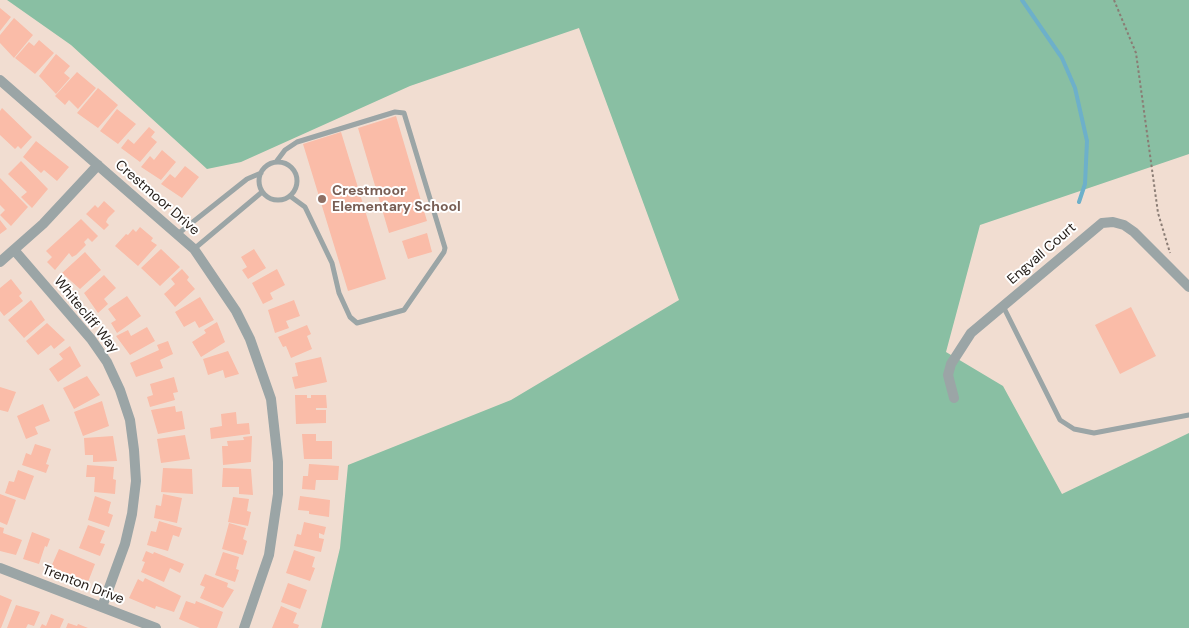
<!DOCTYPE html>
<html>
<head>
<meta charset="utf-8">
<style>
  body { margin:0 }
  canvas { display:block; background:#f1ddd1 }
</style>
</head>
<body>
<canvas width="1189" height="628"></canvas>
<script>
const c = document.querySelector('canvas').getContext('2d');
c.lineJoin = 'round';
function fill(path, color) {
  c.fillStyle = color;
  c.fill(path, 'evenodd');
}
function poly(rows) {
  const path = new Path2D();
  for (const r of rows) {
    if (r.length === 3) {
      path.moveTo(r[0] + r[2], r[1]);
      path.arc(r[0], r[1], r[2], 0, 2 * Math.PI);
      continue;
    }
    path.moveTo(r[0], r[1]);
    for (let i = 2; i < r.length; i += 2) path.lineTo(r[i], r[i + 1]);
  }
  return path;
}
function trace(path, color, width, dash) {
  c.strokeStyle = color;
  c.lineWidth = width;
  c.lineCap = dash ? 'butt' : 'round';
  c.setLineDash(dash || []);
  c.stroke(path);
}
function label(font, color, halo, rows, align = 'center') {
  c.font = font + ' "DM Sans",sans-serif';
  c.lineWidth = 4;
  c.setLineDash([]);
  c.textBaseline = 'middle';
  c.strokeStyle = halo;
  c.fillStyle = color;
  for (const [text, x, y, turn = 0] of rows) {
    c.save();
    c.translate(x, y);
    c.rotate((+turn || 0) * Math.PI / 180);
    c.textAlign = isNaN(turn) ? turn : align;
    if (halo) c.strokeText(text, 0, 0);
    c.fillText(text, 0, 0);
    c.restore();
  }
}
fill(poly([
  [7,0,1189,0,1189,154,980,225,946,352,1003,386,1062,494,1189,433,1189,628,321,628,340,548,348,465,511,400,679,300,579,28,410,86,241,162,207,169,71,45]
]), '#89bfa3');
trace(poly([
  [1022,0,1062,58,1075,88,1087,141,1085,184,1079,202]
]), '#6db0ca', 4);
fill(poly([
  [0,8,11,17,0,31],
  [14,18,33,35,14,58,0,43,0,35],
  [39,40,54,53,35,74,15,58,29,42,34,46],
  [56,54,70,66,64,73,70,78,56,94,39,76],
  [77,72,96,88,78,109,69,100,65,105,55,96],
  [98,88,118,105,98,128,77,113],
  [2,108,32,137,21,149,18,146,15,149,0,135,0,111],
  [117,109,136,124,118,144,100,131],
  [396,116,427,221,389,233,358,128],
  [149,127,155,132,151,137,157,142,140,162,121,148,128,139,134,144],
  [341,132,386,279,348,291,303,144],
  [36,141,69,167,57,181,44,170,41,173,23,157],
  [162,150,176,162,161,180,141,167,150,156,154,160],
  [21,161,48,189,32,208,21,197,27,192,8,174],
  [185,166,199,177,182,198,161,184,170,174,175,178],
  [0,178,28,207,11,226,0,215,5,210,0,205],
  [104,201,115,211,108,218,106,222,109,225,104,230,86,214,95,205,98,208],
  [81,219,98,236,92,242,88,238,84,242,86,245,76,255,72,257,69,253,55,270,47,262,52,257,46,251],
  [0,220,7,229,0,234],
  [140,227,153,238,151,241,157,245,138,266,115,246,126,234,128,235,133,229,136,232],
  [427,233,432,252,408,259,402,241],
  [161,249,180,267,160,286,141,268],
  [254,249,266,268,248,279,242,270,247,267,241,257],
  [85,252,101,270,80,289,62,273],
  [182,269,189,277,187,280,195,289,175,307,164,294,175,284,171,279],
  [277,269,285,285,270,293,273,299,263,304,252,283],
  [104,275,116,288,104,299,108,304,98,313,84,293],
  [11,279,22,293,19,296,23,301,4,316,0,311,0,288],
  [127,296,141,316,117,333,111,323,116,320,108,309],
  [200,297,214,320,199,328,195,321,184,327,175,312],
  [31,300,45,320,24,338,8,320],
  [294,300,300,316,286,321,289,328,275,333,268,310],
  [1131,307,1156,356,1120,374,1095,325],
  [217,322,225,342,201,357,192,342,206,333,204,330],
  [47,323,65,340,54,349,51,345,38,355,26,341],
  [307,325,311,334,307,336,312,349,291,358,286,346,283,347,278,337],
  [147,327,155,341,130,355,116,336,128,330,131,336],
  [168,341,173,354,160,360,163,368,136,377,130,363,159,350,157,345],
  [70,346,81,366,58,382,49,369,63,359,59,354],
  [228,351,239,374,225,378,223,370,208,375,203,359],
  [321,357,327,382,295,389,292,377,298,376,295,363],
  [87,376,100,395,74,409,63,388],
  [174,377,178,392,173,393,175,400,150,407,147,397,153,395,150,384],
  [0,387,16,392,8,412,0,410],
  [295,395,307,395,307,398,311,398,311,395,326,395,327,408,316,408,316,410,326,410,326,423,296,424],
  [102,401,109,426,83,436,74,412],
  [43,404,50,421,35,427,38,434,26,439,17,416],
  [175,406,176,412,182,411,185,429,158,434,151,410],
  [236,412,237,424,249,423,250,434,211,439,210,428,222,426,221,414],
  [302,434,316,434,316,441,332,441,332,459,304,459],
  [185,435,190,459,161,463,157,439],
  [113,436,117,461,93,462,93,455,85,455,84,438],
  [252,436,251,462,223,465,222,446,228,446,227,441,244,440,243,437],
  [35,444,51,449,46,464,49,465,46,473,22,465,26,453,31,455],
  [309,464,339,466,338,480,316,480,315,490,302,489,303,476,308,476],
  [87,465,114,467,113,479,116,480,115,494,94,492,95,477,86,477],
  [163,468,192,469,193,494,161,492],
  [223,468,251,469,253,495,239,494,239,487,222,487],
  [18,470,34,476,25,500,5,493,9,481,14,482],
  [0,494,16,500,7,525,0,522],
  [163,494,182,498,177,523,154,518,156,505,161,506],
  [95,496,111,502,108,513,113,515,109,527,88,520],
  [300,496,330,500,329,517,309,514,309,511,298,510],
  [233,497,249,499,247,511,251,512,248,526,228,522],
  [159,521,182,528,179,537,173,535,168,551,147,545,151,531,156,532],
  [304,522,326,527,324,535,319,533,319,538,324,539,321,552,294,546,297,534,301,535],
  [229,523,246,528,243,539,247,541,243,555,222,549],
  [88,525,105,531,100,543,105,544,100,556,79,548],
  [0,527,4,528,3,533,22,540,16,555,0,551],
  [32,532,50,539,47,547,45,546,39,564,23,559],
  [59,549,95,564,88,582,51,567],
  [294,550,315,557,312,567,315,568,310,581,286,573],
  [146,551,153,554,154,552,184,564,180,573,170,568,164,582,141,572,145,562,142,561],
  [223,552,239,557,236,569,239,570,235,582,215,575],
  [205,574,228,583,227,587,234,590,223,608,200,598,205,587,200,585],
  [145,578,181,596,174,612,156,606,155,609,129,598,138,579,143,582],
  [288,583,307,590,300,609,281,602],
  [0,595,12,600,1,628,0,628],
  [186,601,195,604,196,601,223,612,217,628,200,628,179,619],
  [16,605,40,612,34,626,28,624,26,628,7,628],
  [281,606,297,613,293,623,299,625,298,628,272,628],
  [51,614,64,619,60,628,40,628,42,624,46,626],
  [68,623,77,626,78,624,88,628,66,628]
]), '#fabca8');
trace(poly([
  [1114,0,1136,53,1158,213,1170,253]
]), '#8a7c74', 2, [2.5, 2.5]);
trace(poly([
  [278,181,19],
  [276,162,285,150,297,142,395,112,404,113,445,248,444,252,404,310,357,323,350,317,339,293,332,263,305,207,290,196],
  [179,233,247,179,261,173],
  [194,249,262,192],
  [1003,306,1060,420,1074,429,1094,433,1189,415]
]), '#9ba5a6', 5);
trace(poly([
  [0,80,194,249,236,311,250,339,271,399,278,462,278,494,269,555,244,628],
  [15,251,91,339,107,362,120,390,130,420,134,450,136,481,132,514,125,544,102,607],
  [0,262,43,224,98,165],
  [954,398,948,375,951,364,971,333,1102,223,1113,222,1124,225,1134,232,1189,287],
  [0,568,156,628]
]), '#9ba5a6', 10);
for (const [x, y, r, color] of [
  [322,199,5,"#8d6e63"]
]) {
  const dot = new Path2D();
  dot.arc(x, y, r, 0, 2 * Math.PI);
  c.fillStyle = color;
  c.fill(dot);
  trace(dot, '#fff', 2);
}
label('bold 14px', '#785e54', '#fff', [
  ["Crestmoor",332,191],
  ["Elementary School",332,207]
], 'left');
label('14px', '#27201b', '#fff', [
  ["Crestmoor Drive",157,198,41],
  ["Engvall Court",1042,254,-41],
  ["Whitecliff Way",86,315,51],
  ["Trenton Drive",83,585,21]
]);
</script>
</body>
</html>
